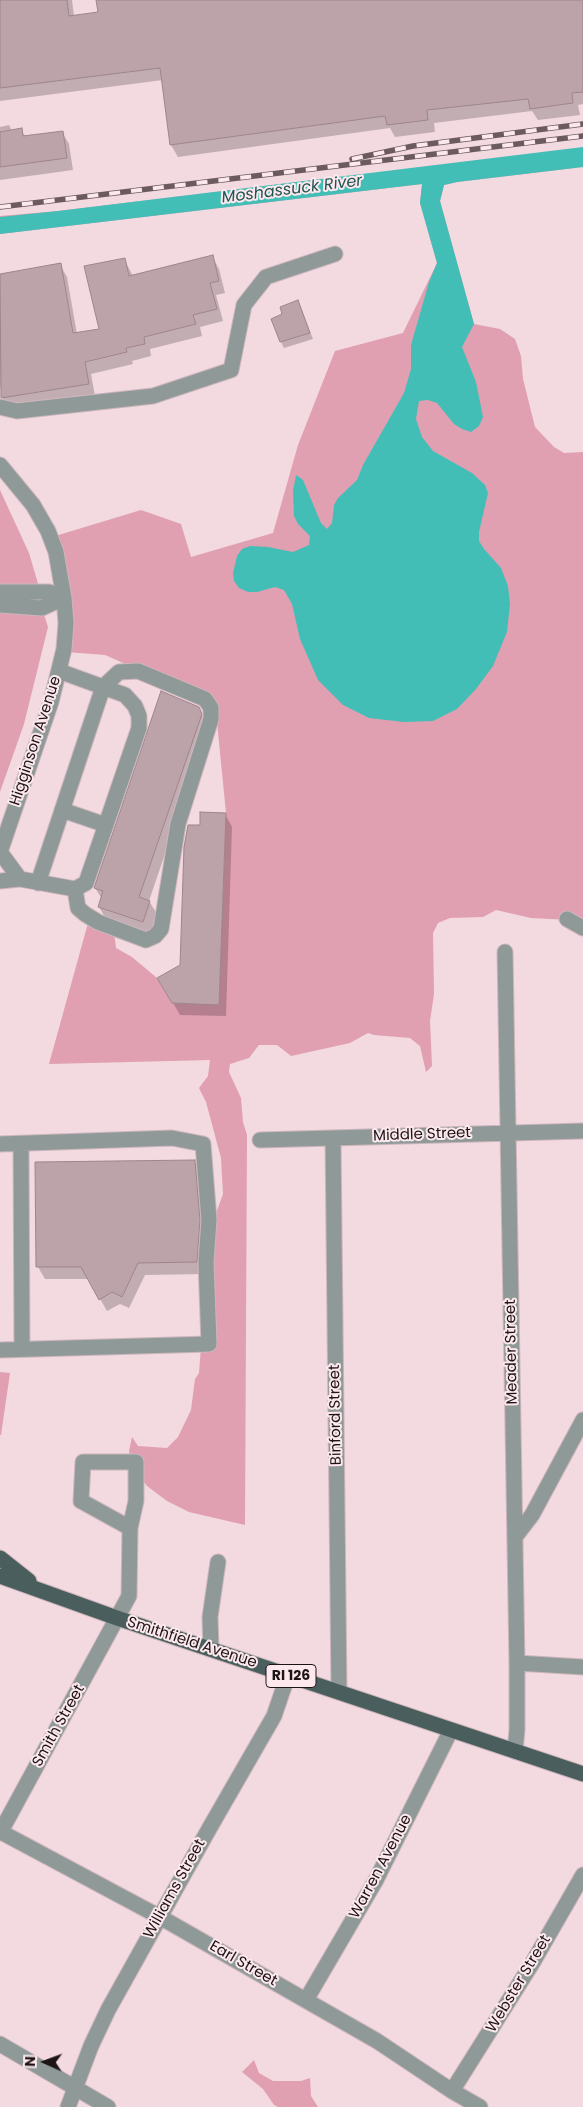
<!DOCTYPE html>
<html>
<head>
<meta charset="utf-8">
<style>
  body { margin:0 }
  #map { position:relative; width:583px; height:2107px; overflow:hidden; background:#f3d9e0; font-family:Poppins,sans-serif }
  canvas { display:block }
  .north { position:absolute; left:20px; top:2037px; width:50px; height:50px; -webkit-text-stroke:4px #fce8ed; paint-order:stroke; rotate:272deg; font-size:14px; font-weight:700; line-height:20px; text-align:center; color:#1d1416 }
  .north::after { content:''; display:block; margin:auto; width:18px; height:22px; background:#1d1416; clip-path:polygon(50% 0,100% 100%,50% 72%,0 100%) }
</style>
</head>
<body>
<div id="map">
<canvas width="583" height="2107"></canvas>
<div class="north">N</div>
</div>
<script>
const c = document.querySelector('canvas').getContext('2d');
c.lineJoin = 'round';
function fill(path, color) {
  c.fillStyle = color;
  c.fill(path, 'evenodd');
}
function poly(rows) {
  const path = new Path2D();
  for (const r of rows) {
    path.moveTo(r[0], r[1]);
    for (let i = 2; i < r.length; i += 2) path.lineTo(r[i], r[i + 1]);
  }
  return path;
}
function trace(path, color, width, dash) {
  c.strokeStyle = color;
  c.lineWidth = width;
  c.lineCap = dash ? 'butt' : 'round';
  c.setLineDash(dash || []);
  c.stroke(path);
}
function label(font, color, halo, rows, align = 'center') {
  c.font = font + ' Poppins,sans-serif';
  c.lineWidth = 4;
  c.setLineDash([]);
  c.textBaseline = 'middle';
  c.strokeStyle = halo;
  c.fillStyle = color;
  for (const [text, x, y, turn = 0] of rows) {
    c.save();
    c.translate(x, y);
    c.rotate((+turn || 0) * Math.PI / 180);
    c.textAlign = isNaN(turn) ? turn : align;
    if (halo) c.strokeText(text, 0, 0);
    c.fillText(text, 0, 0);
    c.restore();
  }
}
fill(poly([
  [583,167,457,182,444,185,440,201,474,324,500,329,515,339,521,356,523,379,535,427,554,447,564,453,583,452,583,928,570,920,531,918,496,910,483,917,450,918,438,923,433,933,434,994,430,1021,432,1066,426,1072,420,1046,410,1038,374,1035,368,1033,350,1043,291,1056,277,1045,259,1045,249,1058,230,1064,229,1072,241,1098,243,1122,247,1135,245,1525,189,1512,167,1501,147,1486,132,1466,129,1451,132,1437,138,1446,167,1448,178,1437,191,1410,195,1379,199,1373,210,1230,223,1194,221,1158,206,1102,199,1088,208,1076,210,1060,49,1064,88,923,114,933,116,948,132,957,157,978,172,1003,219,1004,226,813,216,712,205,699,105,655,66,652,52,537,141,510,181,524,191,557,273,533,298,445,335,351,403,333,437,263,420,203,422,184,0,234,0,216,58,211,316,180],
  [0,490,29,553,39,587,0,591],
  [0,606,42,608,48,627,24,724,0,792],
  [0,1372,10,1373,1,1435,0,1435],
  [254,2060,259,2073,273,2081,301,2081,310,2078,311,2096,318,2107,278,2107,274,2105,263,2089,242,2072]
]), '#e19fb2');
fill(poly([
  [583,147,583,167,457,182,444,185,440,201,474,324,462,347,476,382,483,417,479,426,471,432,462,429,454,424,437,403,428,400,419,401,416,419,422,437,433,451,472,473,485,485,488,493,479,532,479,541,484,549,501,568,508,586,510,604,507,632,493,666,476,689,457,709,433,721,404,722,369,718,343,705,318,680,300,639,292,604,284,590,275,587,257,592,248,592,239,588,234,581,233,573,237,556,242,549,250,546,268,547,293,552,309,545,310,536,298,524,294,516,293,491,296,475,303,480,321,523,327,529,332,523,334,505,338,498,357,480,363,465,404,393,411,369,411,345,429,282,437,263,420,203,422,184,0,234,0,217,58,211]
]), '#43beb6');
fill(poly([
  [0,0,72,0,74,16,99,13,98,0,583,0,583,104,578,105,580,115,538,120,532,111,434,123,435,132,395,137,390,128,178,157,171,145,163,80,0,101],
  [9,125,12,131,21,130,26,137,62,132,69,144,73,170,0,180,0,127],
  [212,256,219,269,225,293,216,295,223,321,200,327,202,336,150,349,151,356,132,361,133,364,91,374,95,396,9,410,2,397,0,384,0,275,60,265,67,277,77,334,101,330,124,259,133,276],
  [301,308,313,339,284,348,281,342,284,315],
  [198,708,208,727,149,901,157,914,150,934,106,919,99,907,102,899,95,888],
  [225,814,232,827,226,1016,180,1015,159,978,181,965],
  [194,1161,201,1173,203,1274,145,1275,129,1308,120,1304,107,1311,89,1279,45,1279,38,1267]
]), '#0003');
const building = poly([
  [0,0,67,0,69,16,98,12,96,0,583,0,583,92,572,93,573,103,530,109,528,99,427,110,428,120,387,125,385,116,170,145,160,68,0,88,0,0],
  [22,128,23,136,63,131,67,158,0,167,0,132,22,128],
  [213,255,219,281,210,283,217,309,193,315,196,324,144,337,145,344,126,348,127,352,85,362,89,384,1,398,0,274,61,263,73,333,99,329,84,266,125,258,129,276,213,255],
  [298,300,310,333,280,342,271,319,282,314,280,307,298,300],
  [161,691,199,707,202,714,139,897,150,901,143,922,98,907,103,891,94,888,161,691],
  [200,812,226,813,219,1005,172,1003,157,978,180,965,184,847,188,825,200,825,200,812],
  [195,1160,200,1220,197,1262,138,1263,122,1297,112,1292,99,1300,81,1267,36,1267,35,1162,195,1160]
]);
fill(building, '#bba3a9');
trace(building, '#9d858b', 1);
const minor = poly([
  [0,407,17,411,153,396,231,370,244,305,266,277,335,254],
  [0,465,33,505,48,531,56,552,64,598,66,623,64,649,51,702,0,852],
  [0,592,49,592,64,598],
  [0,605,42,608,64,598],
  [62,810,106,825],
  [0,852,20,879],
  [0,881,20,879,75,889,86,883,139,728,139,716,135,706,125,695,59,671],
  [38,883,103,687,119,672,138,671,205,699,211,708,211,719,178,824,161,929,155,936,146,940,98,922,85,914,78,908,75,889],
  [567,919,583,928],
  [505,952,517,1663,517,1730,515,1751],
  [333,1138,339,1692],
  [260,1140,583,1131],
  [0,1144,172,1138,203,1144,209,1220,206,1262,209,1344,0,1350],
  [21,1144,22,1349],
  [515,1537,532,1515,583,1420],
  [211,1649,210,1617,218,1562],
  [517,1663,583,1667],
  [1,1832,160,1917,377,2041,452,2091,480,2107],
  [0,1833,129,1596,130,1528,136,1501,136,1462,83,1462,81,1501,130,1528],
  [306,2000,376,1880,451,1730],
  [0,2044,108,2107],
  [452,2091,533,1962,583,1875],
  [68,2107,91,2046,108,2010,209,1829,274,1716,288,1675]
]);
const major = poly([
  [0,1558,29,1581],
  [0,1576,117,1618,583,1774]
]);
trace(minor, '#ccb6bc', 17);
trace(major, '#ccb6bc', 17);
trace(minor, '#8e9998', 15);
trace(major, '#4a5f5d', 15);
const rail = poly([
  [352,159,413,146,583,124],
  [0,207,583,136]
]);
trace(rail, '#6b5b5f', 5.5);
trace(rail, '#fce8ed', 4, [11]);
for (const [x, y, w] of [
  [291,1676,50]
]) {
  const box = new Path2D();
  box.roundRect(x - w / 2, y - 11.5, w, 23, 4);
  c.fillStyle = '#fce8ed';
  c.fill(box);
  trace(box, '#1d1416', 1);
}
label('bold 14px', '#1d1416', null, [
  ["RI 126",291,1676]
]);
label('15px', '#1d1416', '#fce8ed', [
  ["Higginson Avenue",36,741,-72],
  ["Middle Street",422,1135,-2],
  ["Meader Street",512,1352,-91],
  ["Binford Street",336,1415,-91],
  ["Smithfield Avenue",192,1643,18],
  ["Smith Street",59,1726,-61],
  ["Warren Avenue",381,1867,-62],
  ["Williams Street",175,1889,-61],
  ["Earl Street",243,1964,30],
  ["Webster Street",519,1984,-59]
]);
label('italic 16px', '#215551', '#fce8ed', [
  ["Moshassuck River",292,190,-7]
]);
</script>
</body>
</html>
